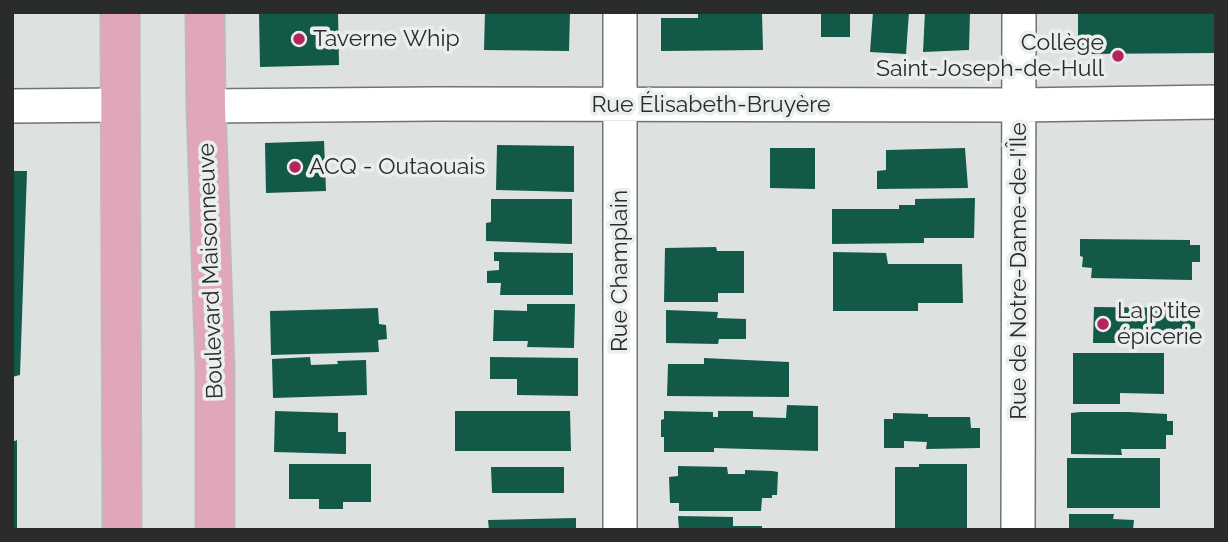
<!DOCTYPE html>
<html>
<head>
<meta charset="utf-8">
<style>
  body { margin:0 }
  #map { position:relative; width:1228px; height:542px; overflow:hidden; background:#dde1df; font-family:Raleway,sans-serif }
  canvas { display:block }
  .frame { position:absolute; inset:0; border:14px solid #2a2c2b; pointer-events:none }
</style>
</head>
<body>
<div id="map">
<canvas width="1228" height="542"></canvas>
<div class="frame"></div>
</div>
<script>
const c = document.querySelector('canvas').getContext('2d');
c.lineJoin = 'round';
function fill(path, color) {
  c.fillStyle = color;
  c.fill(path, 'evenodd');
}
function poly(rows) {
  const path = new Path2D();
  for (const r of rows) {
    path.moveTo(r[0], r[1]);
    for (let i = 2; i < r.length; i += 2) path.lineTo(r[i], r[i + 1]);
  }
  return path;
}
function trace(path, color, width, dash) {
  c.strokeStyle = color;
  c.lineWidth = width;
  c.lineCap = dash ? 'butt' : 'round';
  c.setLineDash(dash || []);
  c.stroke(path);
}
function label(font, color, halo, rows, align = 'center') {
  c.font = font + ' Raleway,sans-serif';
  c.lineWidth = 7;
  c.setLineDash([]);
  c.textBaseline = 'middle';
  c.strokeStyle = halo;
  c.fillStyle = color;
  for (const [text, x, y, turn = 0] of rows) {
    c.save();
    c.translate(x, y);
    c.rotate((+turn || 0) * Math.PI / 180);
    c.textAlign = isNaN(turn) ? turn : align;
    if (halo) c.strokeText(text, 0, 0);
    c.fillText(text, 0, 0);
    c.restore();
  }
}
fill(poly([
  [259,12,338,12,339,65,260,67],
  [485,12,570,12,569,51,484,50],
  [821,12,850,12,850,37,821,37],
  [873,12,909,12,906,54,870,52],
  [925,12,970,12,969,50,923,52],
  [1078,12,1216,12,1216,53,1078,54],
  [762,13,763,50,661,51,661,18,698,18,698,14],
  [324,141,326,191,266,193,265,143],
  [497,145,574,146,574,192,496,190],
  [770,148,815,148,815,189,770,188],
  [965,148,968,188,877,189,877,171,886,170,886,150],
  [12,171,27,171,20,375,12,377],
  [975,198,974,238,924,238,924,243,832,244,832,209,899,209,899,205,915,205,915,199],
  [491,199,572,199,572,244,486,241,486,223,491,222],
  [1080,239,1190,240,1190,245,1200,245,1200,262,1192,262,1192,280,1091,278,1092,268,1082,267,1083,257,1080,256],
  [716,247,717,251,744,251,744,293,718,293,718,302,664,302,665,248],
  [494,252,573,253,573,295,500,295,501,283,487,283,487,271,499,270,499,261,494,261],
  [833,252,886,253,888,264,962,264,963,303,918,303,918,311,833,311],
  [527,304,575,304,574,348,527,347,528,341,493,341,494,310,527,311],
  [1094,307,1187,308,1187,319,1195,318,1195,332,1135,332,1135,343,1093,343],
  [378,308,379,324,386,325,387,339,378,340,379,352,271,355,270,311],
  [666,310,718,312,717,318,746,319,746,339,719,339,718,344,666,343],
  [1073,353,1164,353,1164,394,1120,393,1120,404,1073,404],
  [310,357,311,365,338,364,337,361,366,360,367,395,273,398,272,359],
  [490,357,578,358,578,396,517,395,517,379,490,379],
  [704,358,789,362,789,397,667,396,668,364,704,364],
  [787,405,818,406,818,451,714,448,714,452,664,452,664,437,661,437,661,420,664,419,664,411,713,412,713,417,718,417,718,411,753,411,753,417,786,418],
  [275,411,338,413,338,432,346,432,346,454,274,452],
  [455,411,570,411,571,451,455,451],
  [1081,412,1128,412,1167,414,1167,421,1173,421,1173,435,1166,435,1166,449,1121,449,1122,455,1071,454,1071,413],
  [893,413,928,414,928,417,970,417,971,428,980,428,980,448,926,449,927,442,904,441,904,448,884,448,884,419,893,419],
  [17,440,17,530,12,530,12,442],
  [1067,458,1160,458,1160,508,1067,508],
  [289,464,371,464,371,502,343,502,343,509,319,509,319,499,289,499],
  [919,464,967,464,967,530,895,530,895,467,919,467],
  [678,466,727,467,728,474,745,474,745,470,772,471,778,472,777,495,772,495,772,498,762,498,761,511,679,511,679,503,670,503,669,477,678,476],
  [491,467,564,467,564,493,492,493],
  [1069,514,1114,514,1113,519,1134,520,1133,530,1069,530],
  [678,516,733,517,733,526,762,526,762,530,679,530],
  [576,518,576,530,489,530,488,520]
]), '#125948');
const street = poly([
  [620,12,620,530],
  [12,106,120,105],
  [206,106,433,104,1020,105,1216,102],
  [1018,530,1019,12]
]);
const primary = poly([
  [120,12,122,530],
  [205,12,206,106,215,370,215,530]
]);
trace(street, '#717473', 36);
trace(primary, '#bbb', 41);
trace(street, '#fff', 33);
trace(primary, '#e0a7b8', 38);
for (const [x, y, r, color] of [
  [299,39,7,"#b2255f"],
  [1118,56,7,"#b2255f"],
  [295,167,7,"#b2255f"],
  [1103,324,7,"#b2255f"]
]) {
  const dot = new Path2D();
  dot.arc(x, y, r, 0, 2 * Math.PI);
  c.fillStyle = color;
  c.fill(dot);
  trace(dot, '#eaeeec', 2.5);
}
label('23px', '#2a2c2b', '#eaeeec', [
  ["Taverne Whip",313,39],
  ["Collège",1104,43,"right"],
  ["Saint-Joseph-de-Hull",1104,69,"right"],
  ["ACQ - Outaouais",309,167],
  ["La p'tite",1117,311],
  ["épicerie",1117,337]
], 'left');
label('23px', '#2a2c2b', '#eaeeec', [
  ["Rue Élisabeth-Bruyère",711,105],
  ["Boulevard Maisonneuve",211,271,-92],
  ["Rue Champlain",620,271,-90],
  ["Rue de Notre-Dame-de-I'Île",1019,271,-90]
]);
</script>
</body>
</html>
